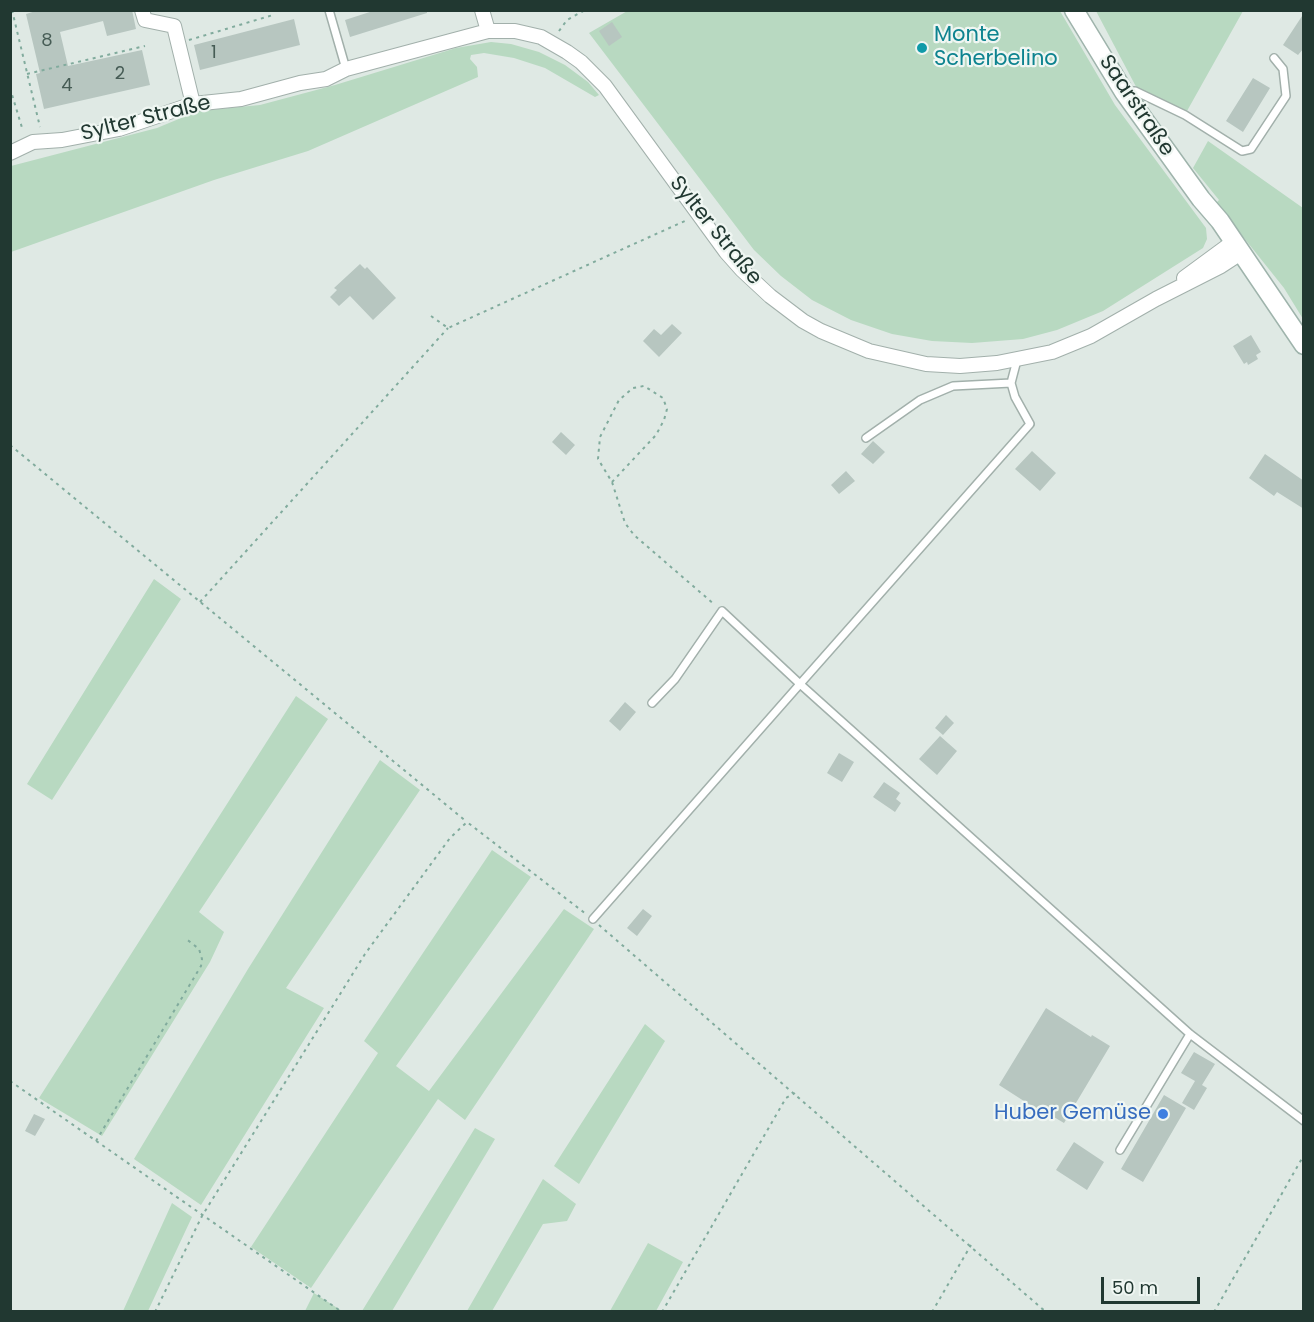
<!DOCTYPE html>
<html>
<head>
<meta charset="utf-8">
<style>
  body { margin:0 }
  #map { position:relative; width:1314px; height:1322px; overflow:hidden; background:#dfe9e4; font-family:Poppins,sans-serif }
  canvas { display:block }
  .frame { position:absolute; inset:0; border:12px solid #213831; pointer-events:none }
  .scale { position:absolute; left:1101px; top:1277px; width:99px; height:27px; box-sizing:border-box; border:3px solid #213831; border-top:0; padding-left:8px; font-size:18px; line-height:21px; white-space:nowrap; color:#213831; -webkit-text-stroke:4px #eff6f2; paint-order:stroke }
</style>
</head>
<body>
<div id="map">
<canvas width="1314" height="1322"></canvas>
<div class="frame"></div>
<div class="scale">50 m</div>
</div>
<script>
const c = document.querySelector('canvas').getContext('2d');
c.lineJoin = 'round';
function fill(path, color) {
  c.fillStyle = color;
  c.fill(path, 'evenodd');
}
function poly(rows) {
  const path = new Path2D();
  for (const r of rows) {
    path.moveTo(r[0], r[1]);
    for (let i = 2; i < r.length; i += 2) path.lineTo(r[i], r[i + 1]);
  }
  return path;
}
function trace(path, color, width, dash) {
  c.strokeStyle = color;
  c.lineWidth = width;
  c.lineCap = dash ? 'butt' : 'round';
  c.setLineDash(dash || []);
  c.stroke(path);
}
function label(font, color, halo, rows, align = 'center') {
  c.font = font + ' Poppins,sans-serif';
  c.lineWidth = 4.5;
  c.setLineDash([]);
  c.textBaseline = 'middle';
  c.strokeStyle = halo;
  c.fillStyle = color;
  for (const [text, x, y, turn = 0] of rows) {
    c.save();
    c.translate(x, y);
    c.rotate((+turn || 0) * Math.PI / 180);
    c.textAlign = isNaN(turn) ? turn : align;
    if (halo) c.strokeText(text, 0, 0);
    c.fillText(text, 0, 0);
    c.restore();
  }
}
fill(poly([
  [629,10,1060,11,1115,105,1206,228,1207,239,1203,248,1103,311,1057,330,1023,339,972,343,932,341,892,334,851,320,812,300,781,276,754,250,589,33],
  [1096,11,1243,11,1187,111,1142,98],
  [491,42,511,44,539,52,565,65,588,82,599,95,595,97,545,68,514,58,484,53,471,55,470,59,477,67,478,77,308,151,214,180,11,252,11,166,157,128,198,111,260,105,335,85,456,48],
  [1208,141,1303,208,1303,319,1284,288,1216,203,1219,200,1193,168],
  [154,579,181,599,52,800,27,784],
  [296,696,328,719,199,912,224,932,210,962,102,1136,39,1098],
  [380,760,420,790,286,988,324,1008,201,1205,134,1159,248,969],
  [492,850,531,877,396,1066,429,1091,564,909,594,929,465,1120,438,1099,311,1288,251,1247,378,1053,364,1041],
  [645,1024,665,1041,579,1184,554,1166],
  [475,1128,495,1139,392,1311,362,1311],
  [543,1179,576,1204,567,1221,543,1224,492,1311,467,1311],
  [172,1203,192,1217,148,1311,123,1311],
  [648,1243,683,1262,656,1311,610,1311],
  [314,1293,342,1311,305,1311]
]), '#b8d9c1');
fill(poly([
  [39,10,132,10,136,29,107,36,103,21,60,32,68,66,142,50,150,85,44,109,36,74,40,73,26,14],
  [376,10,427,10,427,13,350,37,345,20],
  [1304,13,1304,48,1298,55,1283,45],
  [294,19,300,45,200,70,194,45],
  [612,22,622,37,609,46,599,31],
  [1253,78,1270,88,1243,132,1226,121],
  [360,264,365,269,367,267,396,298,373,320,350,296,339,306,330,297,337,290,334,288],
  [672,324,682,333,659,357,643,341,654,329,661,335],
  [1251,335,1261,352,1256,355,1258,359,1248,365,1247,362,1244,364,1233,346],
  [561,432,575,445,566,455,552,442],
  [873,441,885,452,873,464,861,454],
  [1032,451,1056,473,1040,491,1015,469],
  [1265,454,1304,481,1304,509,1277,492,1274,496,1249,478],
  [846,471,855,481,839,494,831,485],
  [625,702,636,712,620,731,609,721],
  [946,715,954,723,943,735,935,728],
  [940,736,957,751,937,775,919,759],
  [839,753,854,762,842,782,827,773],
  [884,782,900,793,896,799,901,803,895,812,873,797],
  [643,909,652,916,637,936,627,928],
  [1046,1008,1091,1037,1092,1035,1110,1046,1064,1123,1042,1110,1041,1112,999,1085],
  [1194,1052,1215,1064,1202,1085,1207,1088,1194,1110,1182,1103,1195,1081,1181,1073],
  [1164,1095,1186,1108,1143,1182,1121,1169],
  [34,1114,45,1119,35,1136,25,1131],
  [1074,1142,1104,1162,1087,1190,1056,1170]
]), '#b7c6c0');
const service = poly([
  [329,10,346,69],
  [1127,92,1135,91,1185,115,1242,151,1251,149,1286,96,1283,69,1274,58],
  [1011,383,1015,397,1030,424,800,684,1190,1034,1304,1121],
  [866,438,920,400,953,386,1011,383,1017,360],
  [593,919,800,684,722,611,675,679,652,703],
  [1120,1150,1190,1034]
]);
const minor = poly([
  [142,10,145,20,174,26,193,104],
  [482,10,488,31],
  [10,153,33,142,62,140,119,129,193,104,241,99,300,83,326,79,346,69,488,31,515,31,541,37,567,52,581,62,605,86,726,252,742,270,770,296,803,321,821,331,869,351,926,364,960,366,997,363,1052,352,1091,336,1156,299,1221,266,1241,253],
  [1184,278,1233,242]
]);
const secondary = poly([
  [1074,10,1124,92,1201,199,1220,221,1304,345]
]);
trace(service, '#a2b0ab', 10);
trace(minor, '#a2b0ab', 16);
trace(secondary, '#9fb4ac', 21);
trace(poly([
  [12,10,40,127],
  [559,31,567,20,585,10],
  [189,40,273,15],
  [27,74,145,46],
  [10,88,23,131],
  [431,316,448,328,687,220],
  [10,445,467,822],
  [612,482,656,435,664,420,667,409,663,398,644,386,633,388,619,400,600,437,598,459,612,482,625,523,634,535,715,605],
  [200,602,448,328],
  [599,925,1046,1312],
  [10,1081,342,1312],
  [96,1141,201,966,202,959,199,949,185,938],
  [155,1312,202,1216,365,954,450,838,467,822,586,914],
  [662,1312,786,1098,795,1093],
  [932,1312,971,1245],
  [1214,1312,1304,1155]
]), '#81ab9d', 2, [3, 4.5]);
trace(service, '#fff', 7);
trace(minor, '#fff', 14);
trace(secondary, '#fff', 18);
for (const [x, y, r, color] of [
  [922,48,6,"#0f9aa8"],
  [1163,1114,6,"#3f7fe0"]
]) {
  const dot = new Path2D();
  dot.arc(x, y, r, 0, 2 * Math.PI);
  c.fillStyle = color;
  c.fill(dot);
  trace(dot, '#eff6f2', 2);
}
label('18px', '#465c55', null, [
  ["8",47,41],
  ["1",214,53],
  ["2",120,74],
  ["4",67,86]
]);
label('21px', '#0d838f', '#eff6f2', [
  ["Monte",934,36],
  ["Scherbelino",934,60]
], 'left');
label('21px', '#213831', '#eff6f2', [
  ["Saarstraße",1136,106,56],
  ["Sylter Straße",146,119,-14],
  ["Sylter Straße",715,231,51]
]);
label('21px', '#366cbe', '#eff6f2', [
  ["Huber Gemüse",1151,1114]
], 'right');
</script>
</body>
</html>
